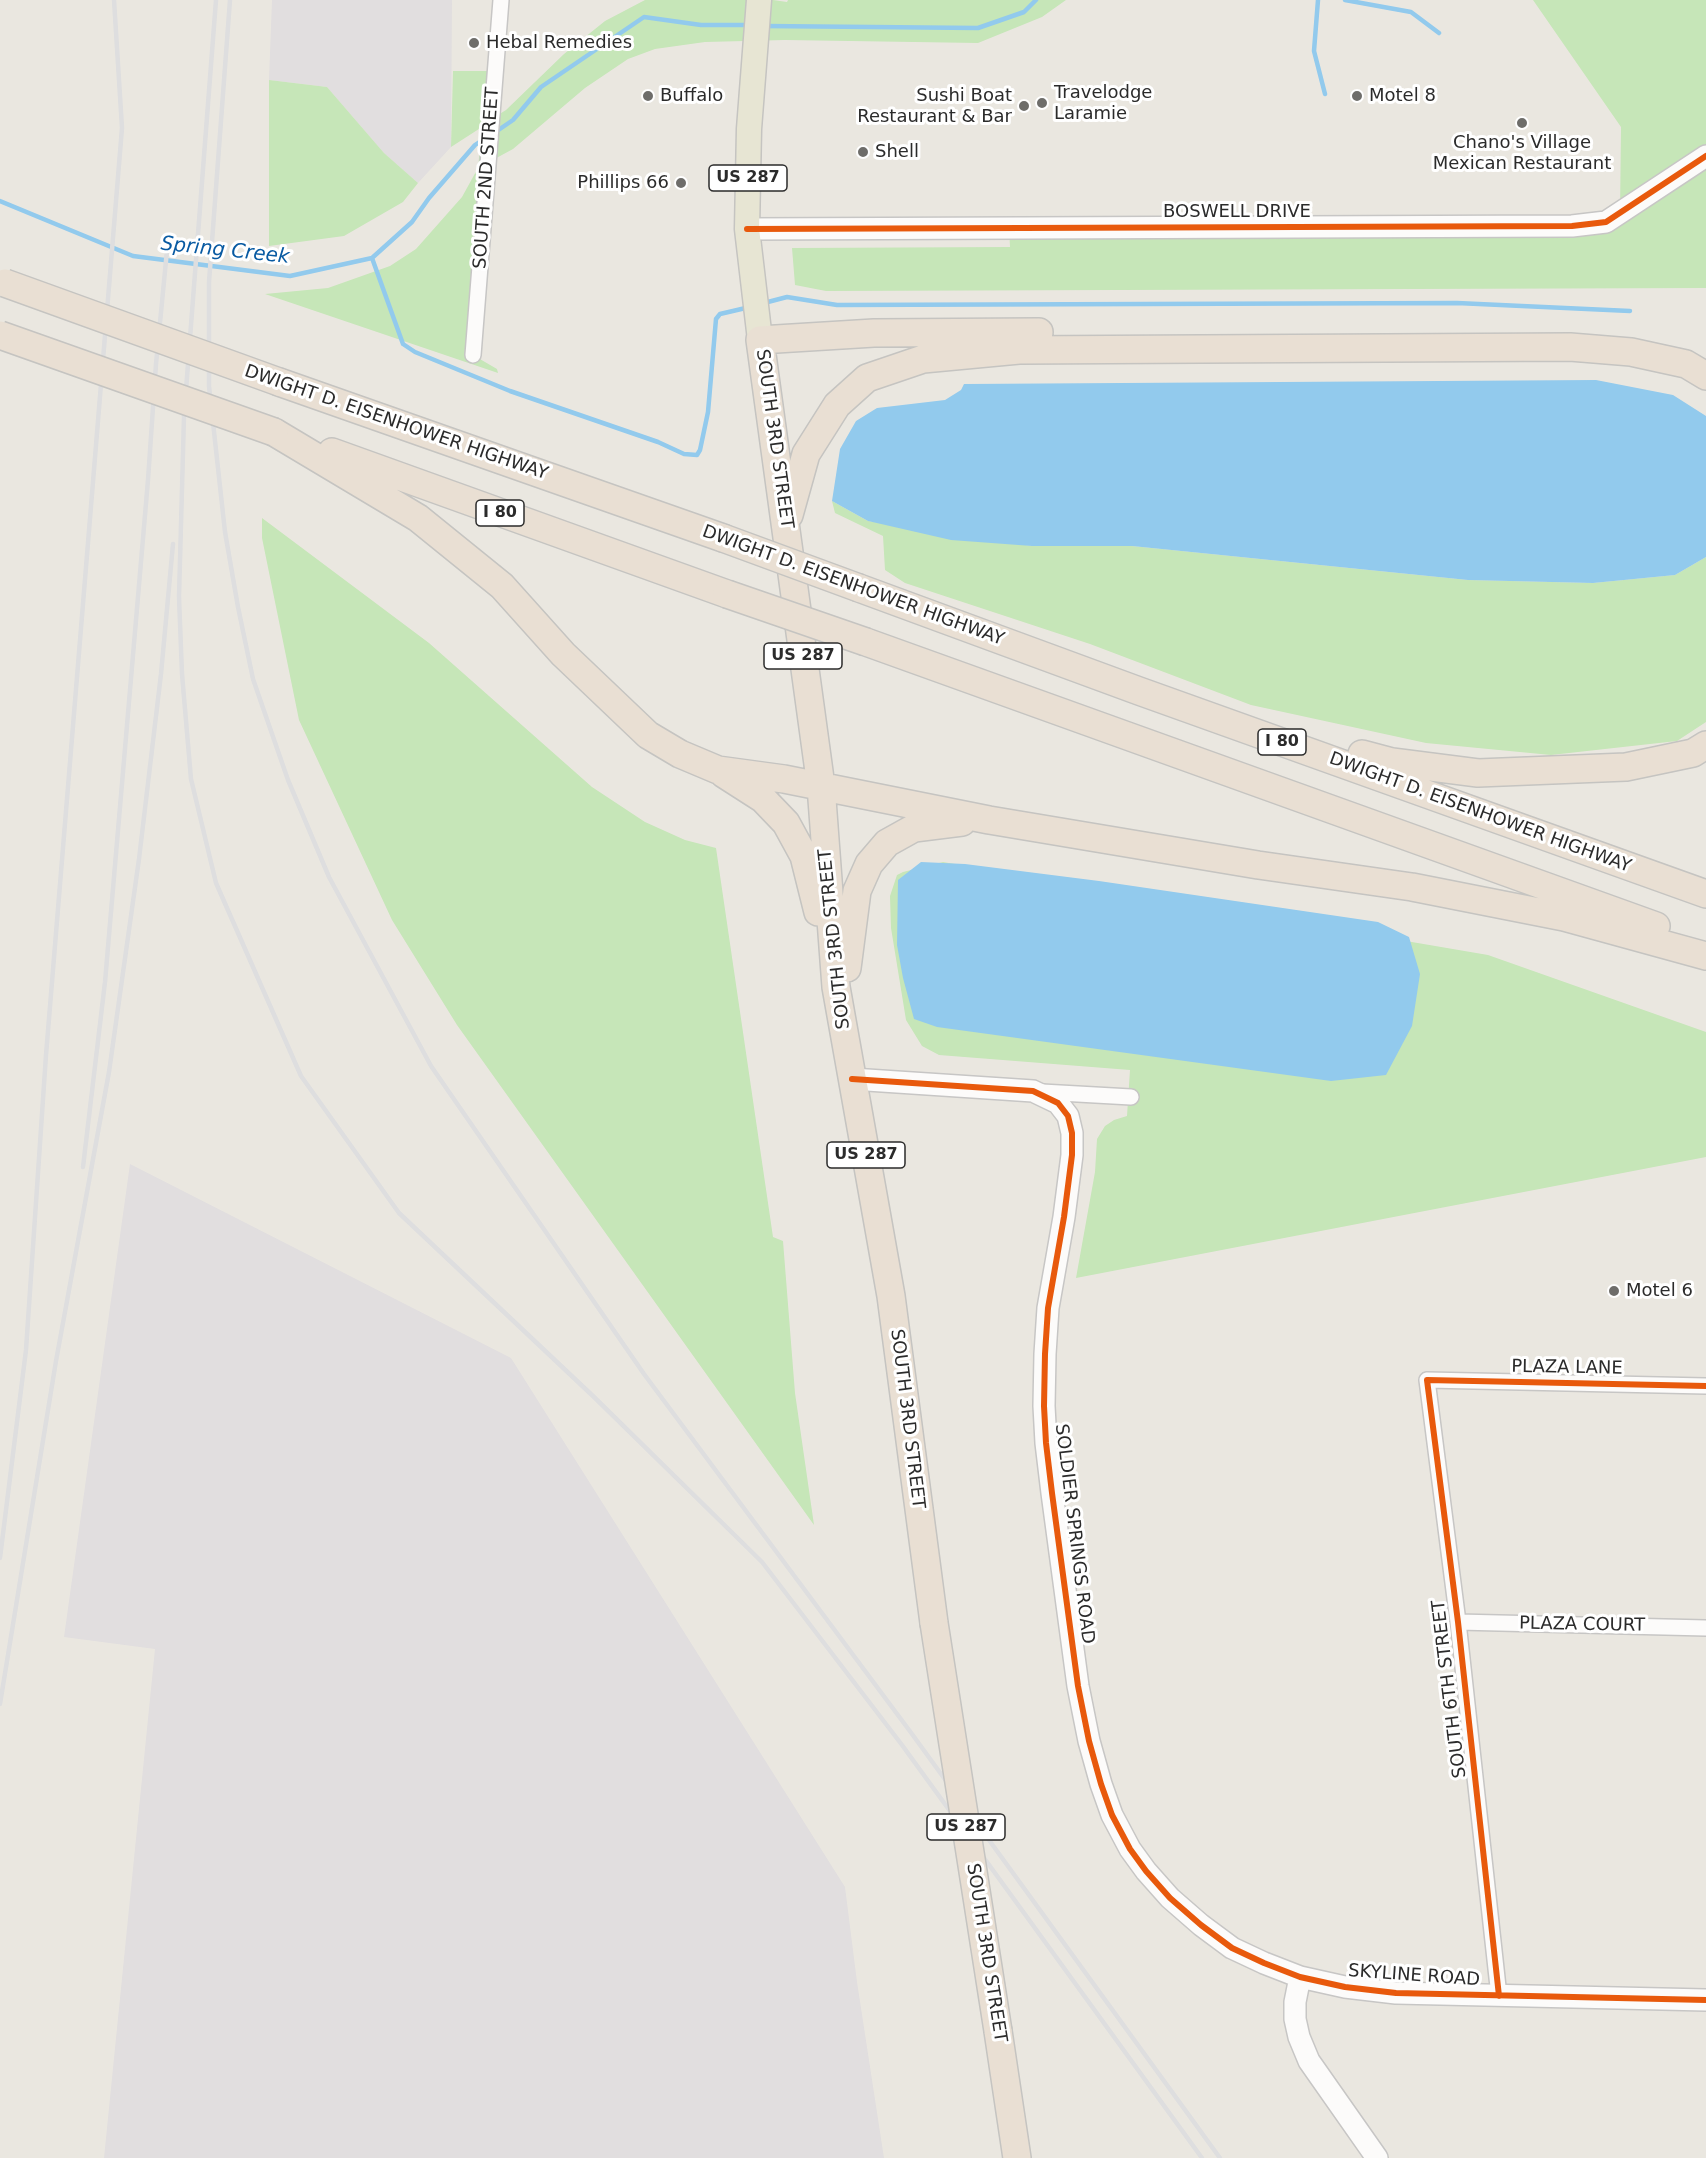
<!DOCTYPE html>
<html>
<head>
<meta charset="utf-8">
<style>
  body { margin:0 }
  canvas { display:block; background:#eae7e0 }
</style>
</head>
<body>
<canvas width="1706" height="2158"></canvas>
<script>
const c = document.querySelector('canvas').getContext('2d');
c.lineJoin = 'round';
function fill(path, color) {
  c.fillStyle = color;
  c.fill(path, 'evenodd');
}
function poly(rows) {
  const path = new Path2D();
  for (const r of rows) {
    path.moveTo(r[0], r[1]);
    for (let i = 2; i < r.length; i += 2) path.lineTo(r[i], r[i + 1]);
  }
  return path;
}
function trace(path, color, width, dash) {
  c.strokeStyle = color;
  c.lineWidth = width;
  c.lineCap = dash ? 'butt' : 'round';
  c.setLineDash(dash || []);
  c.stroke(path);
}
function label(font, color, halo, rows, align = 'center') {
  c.font = font + ' "DejaVu Sans",sans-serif';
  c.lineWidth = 6;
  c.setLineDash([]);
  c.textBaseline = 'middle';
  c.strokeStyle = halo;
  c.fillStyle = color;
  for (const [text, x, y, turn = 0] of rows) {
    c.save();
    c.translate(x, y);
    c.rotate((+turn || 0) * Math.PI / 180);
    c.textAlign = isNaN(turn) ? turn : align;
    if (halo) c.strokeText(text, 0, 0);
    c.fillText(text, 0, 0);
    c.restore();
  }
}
fill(poly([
  [272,0,452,0,451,147,418,183,384,153,327,87,269,80],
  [130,1164,511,1358,845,1887,857,1982,884,2158,104,2158,155,1649,64,1637]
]), '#e1dedf');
fill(poly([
  [645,0,773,0,787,2,788,0,1066,0,1042,17,978,43,785,40,705,42,655,49,628,59,585,88,513,149,489,162,473,355,497,369,498,373,265,294,328,288,390,266,416,249,462,197,478,168,482,127,451,147,453,71,496,71,493,118,506,110,564,54,605,21],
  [1533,0,1706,0,1706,288,826,291,795,285,792,248,1010,247,1009,228,1572,226,1620,213,1621,127],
  [269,80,327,87,384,153,418,183,403,202,344,236,269,246],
  [832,501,868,521,1032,546,1132,546,1468,580,1593,583,1675,575,1706,557,1706,722,1677,741,1551,755,1426,743,1251,705,1090,644,905,583,885,570,883,536,835,513],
  [262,518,429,643,592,787,645,822,685,840,716,848,773,1237,783,1241,795,1393,814,1525,457,1025,392,920,299,720,262,538],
  [943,862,1488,955,1706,1032,1706,1157,1076,1278,1095,1172,1097,1139,1105,1126,1114,1120,1127,1116,1130,1070,939,1055,922,1046,906,1020,891,928,890,896,897,875,903,872]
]), '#c6e6b8');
fill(poly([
  [1596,380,1673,395,1706,416,1706,557,1675,575,1593,583,1468,580,1132,546,1032,546,951,540,868,521,832,501,840,449,856,421,877,408,945,400,961,390,964,384],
  [921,862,965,864,1099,881,1378,922,1409,937,1420,974,1412,1026,1386,1075,1331,1081,937,1027,914,1019,903,978,897,945,898,880]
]), '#92caed');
trace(poly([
  [1318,0,1314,51,1325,94],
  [1345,0,1411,12,1439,33],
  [764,26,978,28,1024,12,1036,0],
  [494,133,513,120,541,87,644,17,701,25,750,25],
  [0,201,133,256,290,276,372,258,412,222,429,198,475,145,487,137],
  [372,258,403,344,415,352,510,391,658,442,684,454,697,455,700,450,708,412,716,319,720,314,750,307],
  [764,303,787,297,837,305,1457,303,1630,311]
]), '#92caed', 4.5);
const street = poly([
  [473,355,501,0],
  [1042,1092,1131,1097],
  [1458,1622,1706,1628],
  [1499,1996,1458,1622,1427,1380,1706,1386]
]);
const secondary = poly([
  [747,229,1572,226,1606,222,1706,156],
  [852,1079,1033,1091,1058,1103,1068,1116,1072,1133,1072,1155,1064,1217,1048,1308,1045,1354,1044,1406,1046,1443,1052,1493,1078,1686,1089,1741,1101,1784,1112,1815,1130,1849,1146,1871,1170,1898,1201,1925,1232,1948,1264,1963,1300,1977,1345,1987,1396,1993,1706,2000],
  [1300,1977,1295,2002,1295,2019,1299,2037,1309,2061,1377,2158]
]);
const primary = poly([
  [759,0,749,129,747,229,760,340]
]);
const highway = poly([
  [760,340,821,786,836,987,891,1296,934,1623],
  [760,340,874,333,1039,332],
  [279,382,723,538],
  [274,432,418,518,502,586,563,654,648,735,680,754,718,770,784,779,989,820,1258,865,1412,887,1564,917,1706,956],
  [332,452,727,594],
  [789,515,806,454,837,405,867,378,923,359,1019,350,1570,347,1631,352,1686,364,1706,376],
  [859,588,1139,691,1706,894],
  [866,642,1656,926],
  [1362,754,1392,762,1478,773,1626,767,1693,753,1706,745],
  [724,774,763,799,786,823,804,856,818,912],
  [847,968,857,891,869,864,887,843,914,828,962,822],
  [998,2031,1017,2158]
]);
trace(street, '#c7c6c5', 18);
trace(secondary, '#c7c6c5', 24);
trace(primary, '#c5c4c1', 27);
trace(highway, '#c5c4c1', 30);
trace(street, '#fcfbfa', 15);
trace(secondary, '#fcfbfa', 21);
trace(primary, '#e7e5d3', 24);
trace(highway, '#e9dfd3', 27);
trace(poly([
  [216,0,184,416,179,597,182,674,191,779,216,883,301,1076,399,1213,594,1397,762,1562,902,1745,1202,2158],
  [230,0,209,282,209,386,225,532,238,607,253,679,288,780,329,877,431,1066,644,1374,912,1734,1220,2158],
  [83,1167,105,982,148,480,156,364,168,240],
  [0,1558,26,1350,46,1055,122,128,114,0],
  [0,1704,56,1361,109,1072,139,859,161,674,173,544]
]), '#dededf', 4.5);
const highwayBridge = poly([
  [5,283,279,382],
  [0,335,274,432],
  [723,538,859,588],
  [727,594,866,642],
  [934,1623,998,2031]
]);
trace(highwayBridge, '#c5c4c1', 30, []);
trace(highwayBridge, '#e9dfd3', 27);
trace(poly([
  [747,229,1572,226,1606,222,1706,156],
  [852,1079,1033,1091,1058,1103,1068,1116,1072,1133,1072,1155,1064,1217,1048,1308,1045,1354,1044,1406,1046,1443,1052,1493,1078,1686,1089,1741,1101,1784,1112,1815,1130,1849,1146,1871,1170,1898,1201,1925,1232,1948,1264,1963,1300,1977,1345,1987,1396,1993,1706,2000],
  [1499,1996,1458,1622,1427,1380,1706,1386]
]), '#e8590c', 6);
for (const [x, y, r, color] of [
  [474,43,6,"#6e6d6a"],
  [648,96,6,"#6e6d6a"],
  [1357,96,6,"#6e6d6a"],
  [1042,103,6,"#6e6d6a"],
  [1024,106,6,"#6e6d6a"],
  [1522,123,6,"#6e6d6a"],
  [863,152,6,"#6e6d6a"],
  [681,183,6,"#6e6d6a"],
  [1614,1291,6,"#6e6d6a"]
]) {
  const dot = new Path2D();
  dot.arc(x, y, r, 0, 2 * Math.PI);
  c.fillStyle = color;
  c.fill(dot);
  trace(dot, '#fff', 2);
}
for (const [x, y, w] of [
  [748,178,78],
  [500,513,48],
  [803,656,78],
  [1282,742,48],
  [866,1155,78],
  [966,1827,78]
]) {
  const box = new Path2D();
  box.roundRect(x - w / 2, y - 13, w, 26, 4.5);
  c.fillStyle = '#fff';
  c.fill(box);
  trace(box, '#2b2b2b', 1.5);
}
label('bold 16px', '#2b2b2b', null, [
  ["US 287",748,178],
  ["I 80",500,513],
  ["US 287",803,656],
  ["I 80",1282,742],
  ["US 287",866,1155],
  ["US 287",966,1827]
]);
label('18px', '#2b2b2b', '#fff', [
  ["Hebal Remedies",486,43],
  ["Travelodge",1054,93],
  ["Laramie",1054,114],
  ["Buffalo",660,96],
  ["Sushi Boat",1012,96,"right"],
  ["Restaurant & Bar",1012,117,"right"],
  ["Motel 8",1369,96],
  ["Chano's Village",1522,143,"center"],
  ["Mexican Restaurant",1522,164,"center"],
  ["Shell",875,152],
  ["Phillips 66",669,183,"right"],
  ["Motel 6",1626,1291]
], 'left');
label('18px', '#2b2b2b', '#fff', [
  ["SOUTH 2ND STREET",487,178,-86],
  ["BOSWELL DRIVE",1237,212],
  ["DWIGHT D. EISENHOWER HIGHWAY",396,423,19],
  ["SOUTH 3RD STREET",774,439,82],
  ["DWIGHT D. EISENHOWER HIGHWAY",853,586,20],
  ["DWIGHT D. EISENHOWER HIGHWAY",1480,813,20],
  ["SOUTH 3RD STREET",835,939,-96],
  ["PLAZA LANE",1567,1368,1],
  ["SOUTH 3RD STREET",907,1419,83],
  ["SOLDIER SPRINGS ROAD",1074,1534,83],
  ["PLAZA COURT",1582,1625,1],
  ["SOUTH 6TH STREET",1450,1689,-97],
  ["SOUTH 3RD STREET",986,1953,81],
  ["SKYLINE ROAD",1414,1976,4]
]);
label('italic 20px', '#085aa2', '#fff', [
  ["Spring Creek",225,251,6]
]);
</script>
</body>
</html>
